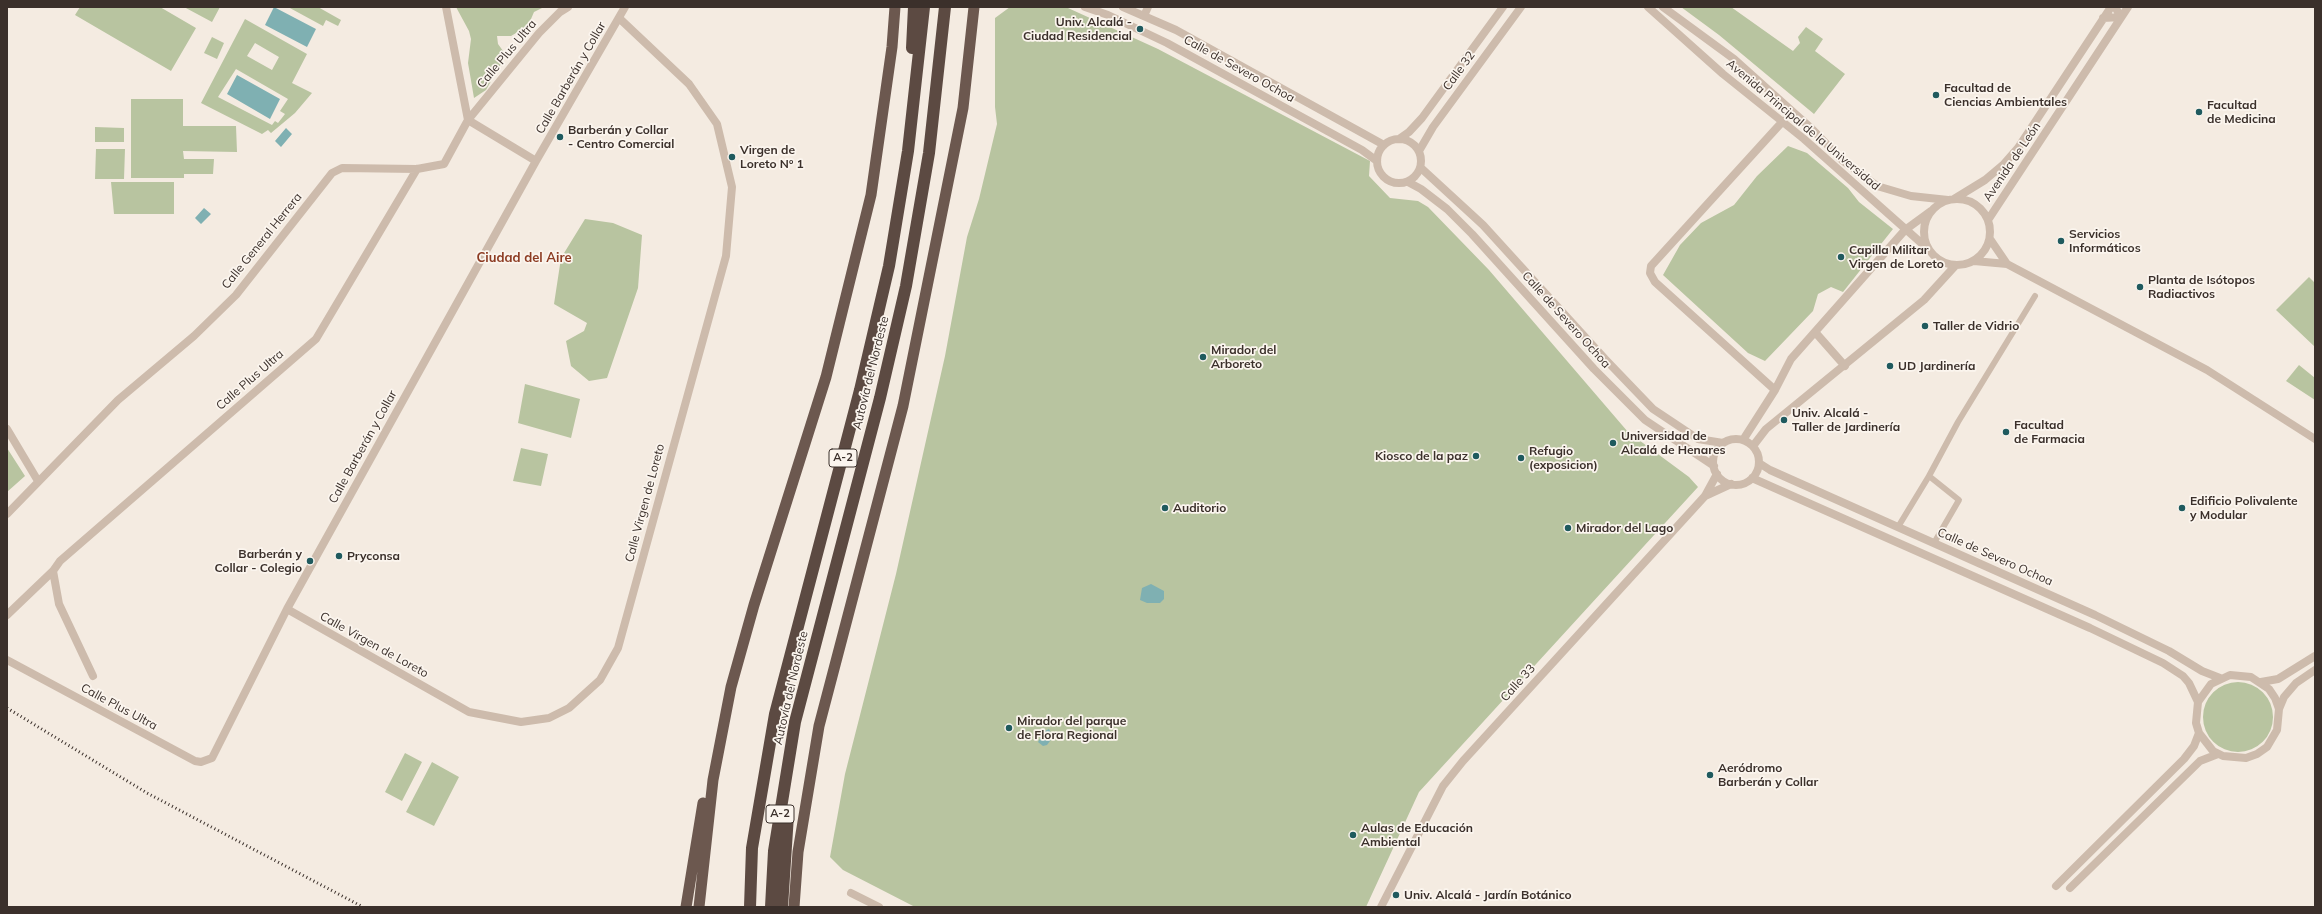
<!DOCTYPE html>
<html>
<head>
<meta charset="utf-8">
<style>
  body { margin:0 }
  #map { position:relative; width:2322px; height:914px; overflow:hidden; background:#f4ebe1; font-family:Mulish,sans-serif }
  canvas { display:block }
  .frame { position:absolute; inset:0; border:8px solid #3b302b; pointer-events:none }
</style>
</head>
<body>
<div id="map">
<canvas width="2322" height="914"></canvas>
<div class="frame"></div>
</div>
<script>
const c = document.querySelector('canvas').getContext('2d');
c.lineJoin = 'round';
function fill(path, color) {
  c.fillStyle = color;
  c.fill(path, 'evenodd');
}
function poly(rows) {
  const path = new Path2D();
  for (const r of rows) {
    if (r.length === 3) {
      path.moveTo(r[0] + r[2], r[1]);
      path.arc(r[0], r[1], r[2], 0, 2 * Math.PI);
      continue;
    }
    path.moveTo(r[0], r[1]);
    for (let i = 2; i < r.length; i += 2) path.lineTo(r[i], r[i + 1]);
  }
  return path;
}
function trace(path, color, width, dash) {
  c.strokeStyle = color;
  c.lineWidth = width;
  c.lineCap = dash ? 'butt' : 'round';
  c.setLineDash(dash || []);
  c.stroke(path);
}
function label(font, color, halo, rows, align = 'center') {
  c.font = font + ' Mulish,sans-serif';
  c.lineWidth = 3.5;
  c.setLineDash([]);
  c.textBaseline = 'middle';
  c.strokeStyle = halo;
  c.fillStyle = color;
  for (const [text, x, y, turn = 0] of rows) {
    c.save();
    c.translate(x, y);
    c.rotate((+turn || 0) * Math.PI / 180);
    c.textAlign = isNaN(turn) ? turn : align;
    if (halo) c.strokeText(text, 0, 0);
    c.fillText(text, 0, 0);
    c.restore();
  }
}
fill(poly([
  [80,7,160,7,196,28,171,71,75,15],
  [184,7,220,7,212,22],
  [288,7,318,7,341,20,338,26,326,20,323,26],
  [456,7,544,7,534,12,528,26,511,36,497,36,498,44,506,55,486,90,474,98,468,63,471,39,469,31],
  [1010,7,1068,8,1158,49,1370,161,1369,176,1390,198,1418,201,1428,207,1489,270,1628,432,1689,477,1698,487,1419,792,1366,907,915,907,843,870,830,857,845,774,896,574,945,356,967,237,979,199,997,124,995,107,995,18],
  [1681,7,1731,7,1793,51,1800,43,1798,37,1806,27,1823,39,1815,51,1845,74,1814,114,1719,35],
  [245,19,307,54,292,83,312,93,295,113,271,133,268,130,262,134,201,103],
  [255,43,279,57,272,70,247,56],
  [236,69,288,99,280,111,285,114,278,123,275,121,272,125,218,97],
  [212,37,224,43,217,59,204,53],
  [131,99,183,99,183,126,236,126,237,152,183,151,184,159,214,159,213,174,184,174,184,178,131,178],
  [95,127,124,128,124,142,95,142],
  [1788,146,1807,153,1848,188,1859,202,1893,229,1843,292,1831,287,1818,294,1813,311,1765,361,1748,353,1663,275,1680,245,1701,223,1734,205,1757,176],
  [96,149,125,149,124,179,95,179],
  [111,182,174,182,174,214,114,214],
  [585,219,613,223,642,235,638,288,607,378,589,381,571,366,566,341,584,331,587,323,554,304,561,258],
  [2309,277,2315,283,2315,347,2276,310],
  [2299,365,2315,378,2315,400,2286,381],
  [525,384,580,399,571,438,518,423],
  [7,448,25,476,7,492],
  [521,448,548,454,541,486,513,481],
  [2238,717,35],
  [405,753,422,762,402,801,385,792],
  [432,762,459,777,434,826,406,812]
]), '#b8c4a0');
fill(poly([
  [274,7,316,29,307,47,265,25],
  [237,75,280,99,270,119,227,94],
  [286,128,292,134,281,147,275,141],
  [204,208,211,214,201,224,195,218],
  [1151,584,1164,591,1164,599,1160,603,1147,603,1140,600,1142,588],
  [1049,729,1053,737,1047,745,1043,746,1038,742,1045,731]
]), '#7fb0b2');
trace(poly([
  [1898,527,1929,476],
  [1934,543,1959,500,1929,476,1958,422,2035,296]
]), '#cdbbac', 6);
trace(poly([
  [1085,7,1108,15,1167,43,1362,150,1377,161],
  [1123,7,1176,30,1384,145],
  [1648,7,1723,74,1804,139,1928,249],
  [1663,7,1734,59,1812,129,1842,160,1877,186,1911,196,1948,200],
  [1144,16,1148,7],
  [2103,18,2121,17,2115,7],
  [1399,161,22],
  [1399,139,1409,132,1422,118,1503,7],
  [1419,151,1433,127,1521,7],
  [536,161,468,120,539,33,560,12,568,7],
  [1421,168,1483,225,1605,359,1653,409,1698,439,1723,443],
  [1408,182,1421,189,1447,209,1472,234,1594,369,1645,420,1714,466],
  [1957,232,33],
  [1954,199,1985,180,2004,164,2018,148,2111,7],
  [1988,220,2128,7],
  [1990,239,2007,264],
  [1974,261,2007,264,2207,370,2315,439],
  [1815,332,1845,366],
  [1775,390,1655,282,1650,273,1651,266,1783,121],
  [7,429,38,481],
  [1736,462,23],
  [1743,440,1775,390,1791,359,1905,230,1931,211],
  [1753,446,1766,429,1924,300,1955,266],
  [1759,463,1770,470,2095,615,2169,651,2202,671,2220,678],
  [1752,478,2090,628,2163,663,2183,676,2189,683,2198,702],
  [1705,496,1731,484],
  [7,514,118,400,194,336,236,295,332,173,342,168,417,169,444,164,468,120,446,7],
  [287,609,469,712,521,722,549,718,569,708,600,680,618,648,726,256,732,187,717,124,689,84,619,18],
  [7,615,53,571],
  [7,660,195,761,201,762,212,758,287,609,536,161,625,7],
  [93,676,59,604,53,571,60,561,316,339,417,169],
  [2261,682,2278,679,2315,656],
  [2279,709,2284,697,2296,683,2315,670],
  [2056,886,2184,759,2194,746,2199,733,2196,723,2198,702,2211,684,2230,675,2251,677,2269,689,2275,698,2279,709,2277,730,2267,747,2257,754,2246,758,2223,756,2213,751,2199,733],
  [2070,888,2200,761,2218,754],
  [851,893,879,907],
  [1381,907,1443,786,1463,761,1705,496,1717,474]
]), '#cdbbac', 8);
trace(poly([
  [686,907,703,803],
  [699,907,713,780,731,687,754,605,826,377,871,195,892,47,895,7],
  [794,907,798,852,819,726,903,406,963,108,974,7]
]), '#6c584f', 11);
trace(poly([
  [912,48,914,7],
  [750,907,752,848,775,714,860,390,889,266,908,151,924,7],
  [771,907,774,851,795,722,880,398,906,286,929,153,945,7],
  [782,907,788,815]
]), '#5c4a42', 12);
trace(poly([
  [7,708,147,793,363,907]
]), '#3b302b', 3, [1, 3]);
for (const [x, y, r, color] of [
  [1140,29,4,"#1f5a5e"],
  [1936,95,4,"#1f5a5e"],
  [2199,112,4,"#1f5a5e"],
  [560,137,4,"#1f5a5e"],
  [732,157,4,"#1f5a5e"],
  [2061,241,4,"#1f5a5e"],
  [1841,257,4,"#1f5a5e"],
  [2140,287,4,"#1f5a5e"],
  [1925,326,4,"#1f5a5e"],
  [1203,357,4,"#1f5a5e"],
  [1890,366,4,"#1f5a5e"],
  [1784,420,4,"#1f5a5e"],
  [2006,432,4,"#1f5a5e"],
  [1613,443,4,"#1f5a5e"],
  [1476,456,4,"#1f5a5e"],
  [1521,458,4,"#1f5a5e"],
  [1165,508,4,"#1f5a5e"],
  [2182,508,4,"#1f5a5e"],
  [1568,528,4,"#1f5a5e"],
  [339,556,4,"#1f5a5e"],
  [310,561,4,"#1f5a5e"],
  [1009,728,4,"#1f5a5e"],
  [1710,775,4,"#1f5a5e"],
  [1353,835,4,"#1f5a5e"],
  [1396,895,4,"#1f5a5e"]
]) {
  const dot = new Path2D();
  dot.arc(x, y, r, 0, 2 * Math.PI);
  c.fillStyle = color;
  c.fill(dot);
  trace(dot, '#fbf5ee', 1.5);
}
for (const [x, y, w] of [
  [843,458,28],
  [780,814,28]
]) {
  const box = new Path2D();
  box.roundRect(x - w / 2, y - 9, w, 18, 3);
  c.fillStyle = '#fbf5ee';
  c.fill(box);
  trace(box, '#3b302b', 1);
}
label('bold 11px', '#3b302b', null, [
  ["A-2",843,458],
  ["A-2",780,814]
]);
label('bold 12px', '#3b302b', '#fbf5ee', [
  ["Univ. Alcalá -",1132,22,"right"],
  ["Ciudad Residencial",1132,36,"right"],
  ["Facultad de",1944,88],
  ["Ciencias Ambientales",1944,102],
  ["Facultad",2207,105],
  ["de Medicina",2207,119],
  ["Barberán y Collar",568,130],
  ["- Centro Comercial",568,144],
  ["Virgen de",740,150],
  ["Loreto Nº 1",740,164],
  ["Servicios",2069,234],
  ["Informáticos",2069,248],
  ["Capilla Militar",1849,250],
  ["Virgen de Loreto",1849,264],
  ["Planta de Isótopos",2148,280],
  ["Radiactivos",2148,294],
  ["Taller de Vidrio",1933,326],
  ["Mirador del",1211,350],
  ["Arboreto",1211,364],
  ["UD Jardinería",1898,366],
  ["Univ. Alcalá -",1792,413],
  ["Taller de Jardinería",1792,427],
  ["Facultad",2014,425],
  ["de Farmacia",2014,439],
  ["Universidad de",1621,436],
  ["Alcalá de Henares",1621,450],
  ["Refugio",1529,451],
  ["(exposicion)",1529,465],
  ["Kiosco de la paz",1468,456,"right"],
  ["Edificio Polivalente",2190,501],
  ["y Modular",2190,515],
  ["Auditorio",1173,508],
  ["Mirador del Lago",1576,528],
  ["Barberán y",302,554,"right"],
  ["Collar - Colegio",302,568,"right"],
  ["Pryconsa",347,556],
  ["Mirador del parque",1017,721],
  ["de Flora Regional",1017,735],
  ["Aeródromo",1718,768],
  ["Barberán y Collar",1718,782],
  ["Aulas de Educación",1361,828],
  ["Ambiental",1361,842],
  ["Univ. Alcalá - Jardín Botánico",1404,895]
], 'left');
label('12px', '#3b302b', '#fbf5ee', [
  ["Calle Plus Ultra",507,54,-50],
  ["Calle de Severo Ochoa",1239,69,29],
  ["Calle 32",1459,71,-54],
  ["Calle Barberán y Collar",571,78,-60],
  ["Avenida Principal de la Universidad",1803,125,40],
  ["Avenida de León",2012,162,-56],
  ["Calle General Herrera",262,241,-51],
  ["Calle de Severo Ochoa",1566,320,48],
  ["Autovía del Nordeste",871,373,-76],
  ["Calle Plus Ultra",250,380,-41],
  ["Calle Barberán y Collar",363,447,-61],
  ["Calle Virgen de Loreto",645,503,-75],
  ["Calle de Severo Ochoa",1995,557,24],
  ["Calle Virgen de Loreto",374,645,29],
  ["Calle 33",1518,683,-48],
  ["Autovía del Nordeste",791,688,-77],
  ["Calle Plus Ultra",119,707,28]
]);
label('bold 13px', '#8c3b22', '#fbf5ee', [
  ["Ciudad del Aire",524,258]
]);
</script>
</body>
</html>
